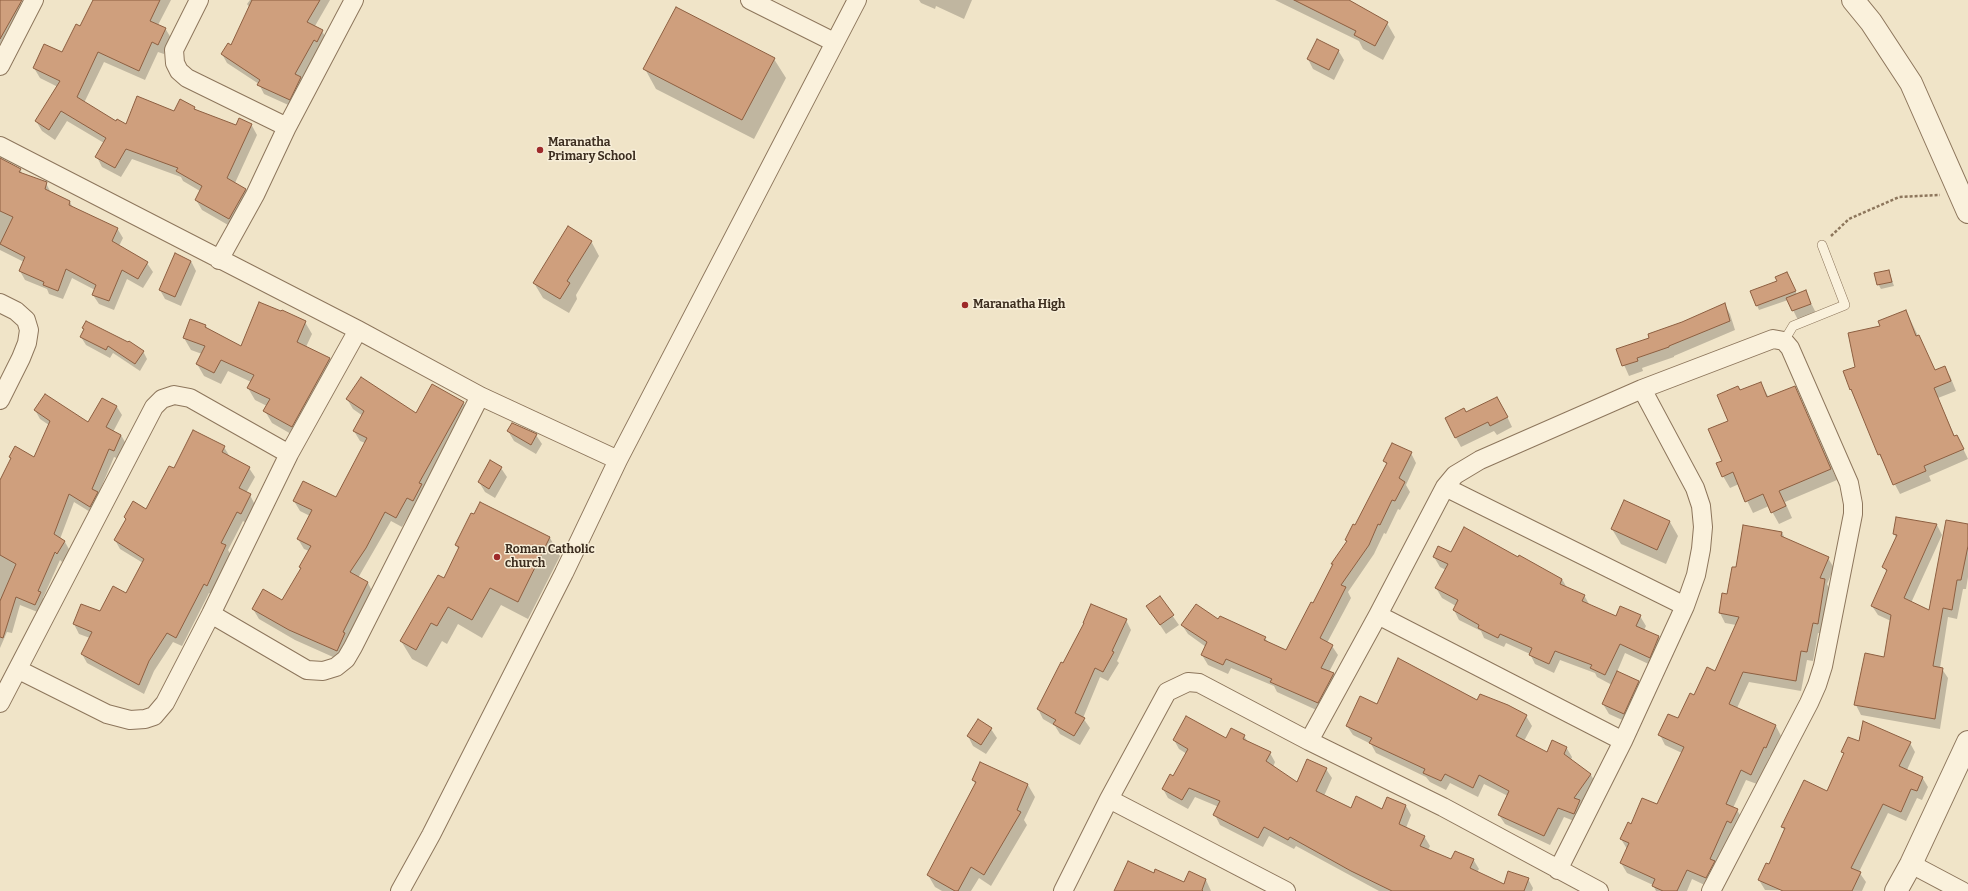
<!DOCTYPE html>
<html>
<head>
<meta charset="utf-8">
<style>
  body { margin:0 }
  canvas { display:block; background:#f0e4c8 }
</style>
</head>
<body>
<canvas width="1968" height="891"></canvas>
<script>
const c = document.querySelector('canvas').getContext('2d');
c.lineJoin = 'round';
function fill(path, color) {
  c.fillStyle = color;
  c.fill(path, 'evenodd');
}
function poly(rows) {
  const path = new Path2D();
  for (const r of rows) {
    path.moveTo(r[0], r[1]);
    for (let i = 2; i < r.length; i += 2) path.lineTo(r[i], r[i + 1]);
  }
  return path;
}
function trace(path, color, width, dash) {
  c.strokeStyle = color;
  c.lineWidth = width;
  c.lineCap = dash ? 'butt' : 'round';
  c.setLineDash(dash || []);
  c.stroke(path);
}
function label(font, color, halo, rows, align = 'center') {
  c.font = font + ' Bitter,serif';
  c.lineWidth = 3;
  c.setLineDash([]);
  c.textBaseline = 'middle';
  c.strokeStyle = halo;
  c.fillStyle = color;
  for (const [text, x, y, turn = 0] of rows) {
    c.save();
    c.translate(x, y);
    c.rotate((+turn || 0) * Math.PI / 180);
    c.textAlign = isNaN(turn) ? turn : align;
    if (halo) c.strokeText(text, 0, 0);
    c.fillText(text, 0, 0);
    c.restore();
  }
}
fill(poly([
  [0,0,18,0,28,13,0,63],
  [94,0,171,0,158,25,165,28,171,38,164,54,158,52,145,80,104,62,84,103,116,123,126,126,194,107,196,111,236,126,251,124,257,135,235,183,246,189,251,200,235,229,202,210,196,200,200,191,183,181,181,177,132,159,121,177,102,167,97,157,104,143,67,121,55,140,42,131,36,121,58,87,40,78,34,68,62,53,81,27],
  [250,0,330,0,315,26,322,31,327,40,295,108,264,94,259,84,227,63,222,54,232,47,250,8,247,4],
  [919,0,972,0,964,19,936,6,935,9,921,3],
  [1275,0,1347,0,1387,23,1395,37,1383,60,1363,49,1359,41],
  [1338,50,1344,60,1334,80,1313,69,1308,59],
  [774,59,786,78,754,139,656,89,645,69],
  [0,159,20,169,23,175,46,183,51,193,70,202,73,208,117,228,123,238,119,246,147,263,153,272,143,288,127,279,114,310,99,304,93,295,95,290,72,278,63,299,49,294,47,289,25,280,20,271,24,262,0,250],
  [591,241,599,256,576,295,577,299,569,313,543,298,534,283],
  [191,261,196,271,181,306,165,299,160,290],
  [1889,271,1894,286,1881,289,1878,284],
  [1790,278,1797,295,1805,291,1816,313,1798,320,1788,300,1759,310,1751,292],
  [1724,304,1730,314,1735,330,1674,356,1674,357,1642,368,1643,371,1629,376,1617,349,1650,338],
  [1906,311,1935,371,1944,367,1950,376,1956,391,1938,398,1955,437,1957,436,1968,459,1929,476,1931,481,1900,494,1879,454,1851,390,1845,372,1856,368,1881,327],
  [190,320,206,326,208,330,242,347,305,322,312,334,306,347,330,359,337,371,298,438,272,423,265,411,267,406,255,400,248,388,251,382,228,371,221,384,204,376,197,364,202,354,191,350,184,338],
  [83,328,143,351,147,359,140,371,113,353,110,358,86,345,81,337,85,331],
  [1761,383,1769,398,1795,387,1837,480,1785,502,1792,518,1779,524,1769,506,1753,513,1739,484,1730,488,1723,476,1723,461,1730,421,1740,391],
  [102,399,117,407,122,415,113,432,121,435,126,444,119,459,114,457,98,495,102,502,95,515,74,502,60,539,65,542,70,551,62,562,60,560,43,598,45,601,40,613,20,605,12,633,7,632,0,648,0,482,11,460,10,457,34,458,49,425,40,419,35,410,88,424],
  [347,399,417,414,463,402,469,412,418,511,413,508,402,527,391,521,358,578,368,583,373,593,342,661,295,640,259,619,253,609,283,601,301,570,300,567,309,551,304,549,298,539,310,516,300,511,294,501,337,499,365,443,360,441,354,431,363,416,353,409],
  [1503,408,1512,427,1497,435,1494,431,1461,447,1456,438,1466,413],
  [508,431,536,435,542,444,536,454,514,441],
  [224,447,230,457,249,468,255,477,246,493,250,495,255,505,246,523,243,521,228,550,231,555,213,595,209,593,182,646,173,642,154,671,144,694,87,663,82,654,90,638,79,634,74,624,100,612,127,595,143,563,120,549,115,540,127,520,125,517,146,510,174,469],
  [1411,453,1416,463,1406,485,1410,492,1400,510,1398,509,1386,534,1384,533,1374,554,1348,592,1351,598,1327,643,1332,646,1338,655,1329,672,1333,674,1339,684,1323,713,1277,692,1274,686,1231,668,1228,674,1208,665,1202,655,1206,647,1188,634,1182,625,1219,620,1265,638,1268,642,1287,651,1314,605,1333,564,1348,542,1387,465,1384,461],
  [501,468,507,477,495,498,485,492,479,482],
  [1625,501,1670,522,1678,536,1666,564,1621,544,1612,529],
  [481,503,550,538,560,556,528,619,501,605,482,638,458,624,447,644,442,641,427,667,412,659,401,641,444,579,459,550,456,545],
  [1897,518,1937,525,1942,535,1911,603,1930,611,1968,525,1968,577,1966,589,1963,589,1957,619,1948,617,1940,668,1942,669,1948,678,1940,729,1861,715,1856,705,1885,658,1891,621,1878,615,1872,606,1887,573,1884,567,1897,539,1894,534],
  [1782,532,1785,539,1828,558,1834,568,1827,584,1830,590,1824,634,1818,633,1813,661,1807,660,1801,691,1749,682,1737,708,1776,726,1781,736,1772,757,1770,756,1757,784,1746,780,1733,808,1737,810,1743,820,1711,888,1692,879,1687,891,1656,891,1653,885,1627,873,1621,863,1627,849,1621,839,1657,806,1682,753,1665,745,1660,735,1679,720,1695,696,1715,672,1736,625,1725,623,1720,613,1728,595,1736,568],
  [1452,553,1518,559,1562,579,1567,588,1584,595,1590,606,1616,618,1640,616,1646,626,1644,630,1658,637,1664,647,1655,667,1625,653,1617,672,1638,682,1644,691,1629,723,1609,714,1603,704,1612,685,1597,677,1595,673,1560,660,1554,673,1535,664,1530,654,1506,643,1504,647,1484,638,1481,631,1459,620,1454,610,1456,606,1442,598,1436,588,1446,570,1440,567,1434,557],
  [1160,598,1179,625,1166,634,1148,607],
  [1126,620,1131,630,1117,661,1119,663,1108,681,1100,677,1083,718,1090,728,1080,745,1060,734,1055,726,1043,719,1038,709,1064,664],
  [1478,701,1526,716,1532,726,1524,741,1547,753,1566,747,1572,757,1571,760,1591,775,1596,784,1579,823,1564,817,1550,845,1505,824,1499,815,1508,796,1484,784,1478,797,1450,783,1446,790,1430,782,1426,777,1376,753,1371,744,1353,735,1347,726,1378,706],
  [991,729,997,738,986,754,973,746,968,736],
  [1244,736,1248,742,1270,753,1275,762,1273,767,1297,783,1326,769,1332,778,1324,796,1352,809,1383,810,1387,799,1406,806,1411,815,1406,828,1424,836,1430,846,1428,850,1452,860,1473,859,1479,869,1477,872,1504,886,1528,879,1533,888,1532,891,1379,891,1296,846,1294,849,1269,836,1263,847,1220,825,1215,815,1219,807,1195,797,1188,809,1168,798,1163,789,1173,777,1187,754,1179,749,1174,740,1226,740],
  [1860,743,1910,743,1915,752,1907,770,1922,777,1928,787,1922,800,1917,798,1906,821,1888,813,1859,872,1866,882,1862,891,1765,890,1759,880,1769,865,1785,831,1782,827,1827,792,1844,755,1842,752],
  [981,764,1028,785,1035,797,1024,820,1027,825,991,886,979,878,971,891,942,891,935,887,928,875,976,785,973,780],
  [1189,873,1206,880,1211,891,1115,891,1154,874,1185,884]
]), '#0003');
const building = poly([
  [0,0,22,0,0,39,0,0],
  [93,0,160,0,150,21,166,28,158,45,152,42,139,71,98,52,77,97,116,121,117,119,126,124,137,96,174,111,180,99,195,107,194,109,236,125,239,118,252,124,227,178,246,189,229,219,195,200,202,186,176,171,178,168,126,149,115,168,95,157,106,138,61,111,49,130,35,121,60,81,33,68,44,44,62,52,76,24,80,26,93,0],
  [252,0,320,0,307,22,323,30,317,42,314,40,295,74,301,77,290,100,257,85,260,80,221,54,228,43,231,45,252,0],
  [1294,0,1349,0,1388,22,1375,46,1354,35,1356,31,1294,0],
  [676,7,775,58,742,120,643,69,676,7],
  [1317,39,1339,50,1329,70,1307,59,1317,39],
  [0,158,21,169,19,172,47,182,45,189,70,201,69,205,118,228,112,241,148,262,138,279,122,270,109,301,92,295,96,285,66,269,58,291,43,285,44,282,19,271,25,257,0,244,13,217,0,211,0,158],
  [568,226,592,241,567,281,570,283,560,299,533,283,568,226],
  [175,253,191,261,175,297,159,290,175,253],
  [1889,270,1892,282,1877,285,1874,273,1889,270],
  [1787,272,1796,291,1756,306,1750,291,1777,281,1775,277,1787,272],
  [1806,290,1811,304,1792,311,1786,298,1806,290],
  [259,302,281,311,282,310,306,321,297,342,330,358,292,427,263,411,270,399,247,388,254,375,221,360,214,373,196,364,205,346,183,338,190,319,206,325,205,327,241,346,259,302],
  [1725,303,1730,321,1669,346,1669,347,1637,358,1638,361,1622,366,1616,349,1649,338,1648,334,1682,322,1725,303],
  [1906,310,1916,336,1919,335,1935,370,1945,366,1951,381,1934,388,1954,436,1957,435,1964,449,1924,466,1926,471,1893,485,1880,454,1878,455,1851,389,1850,390,1843,371,1855,367,1848,333,1880,326,1878,321,1906,310],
  [86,321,128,342,129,341,144,351,135,364,108,346,106,350,80,337,84,329,82,328,86,321],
  [361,377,416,413,432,384,464,402,419,483,422,484,413,501,407,498,396,518,385,512,366,548,350,572,368,582,343,632,345,633,337,651,289,630,252,609,263,589,282,600,301,568,299,567,311,546,297,539,312,510,293,501,303,481,336,497,367,438,353,431,364,411,346,399,361,377],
  [1761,382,1767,397,1795,386,1831,469,1779,491,1786,506,1771,513,1763,494,1745,502,1733,472,1722,477,1716,463,1722,461,1708,429,1728,421,1717,395,1738,386,1740,390,1761,382],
  [45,394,88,422,102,398,117,406,106,427,121,435,114,451,109,449,92,489,98,492,90,507,69,494,54,534,65,541,57,554,55,552,38,591,41,592,35,605,16,597,3,638,0,637,0,601,16,564,0,555,0,480,11,458,9,457,15,446,34,457,50,421,34,410,45,394],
  [1497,397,1508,417,1490,426,1488,422,1455,438,1445,418,1464,408,1466,412,1497,397],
  [512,423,537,434,531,445,507,431,512,423],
  [193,430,225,446,222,452,250,467,239,488,251,494,241,514,237,512,221,543,226,545,207,586,204,584,176,638,167,633,149,661,139,685,81,654,92,632,73,624,81,604,100,611,113,586,126,593,144,559,114,540,126,519,124,517,133,501,146,509,169,466,174,468,193,430],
  [1392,443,1412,452,1399,478,1405,482,1395,501,1392,500,1380,525,1378,524,1369,545,1341,585,1346,587,1320,638,1333,645,1321,668,1334,673,1318,703,1270,682,1272,679,1226,659,1223,665,1201,655,1207,642,1181,625,1196,604,1218,619,1220,616,1266,637,1264,640,1286,650,1311,602,1313,603,1333,564,1331,564,1347,541,1345,540,1353,524,1355,525,1387,463,1383,461,1392,443],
  [490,460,502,467,489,489,478,482,490,460],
  [1624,500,1670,521,1657,550,1611,529,1624,500],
  [480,502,550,537,518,602,490,588,472,620,448,607,437,626,431,623,416,650,400,641,438,575,444,578,459,547,455,545,471,513,474,514,480,502],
  [1896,517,1937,524,1904,598,1929,610,1946,520,1968,524,1968,546,1961,580,1957,580,1952,610,1943,608,1933,666,1943,668,1935,719,1854,705,1865,653,1884,657,1891,615,1871,606,1887,570,1882,567,1897,535,1893,534,1896,517],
  [1743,525,1782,532,1781,536,1829,557,1820,578,1825,579,1818,624,1813,623,1807,652,1801,651,1796,681,1743,672,1729,704,1776,725,1766,748,1764,747,1751,775,1741,770,1726,804,1738,809,1731,823,1727,821,1710,859,1715,861,1706,878,1687,870,1677,891,1663,891,1652,886,1655,879,1620,863,1629,843,1620,839,1628,822,1631,824,1642,798,1657,804,1684,747,1658,735,1668,714,1678,718,1690,693,1694,695,1707,667,1715,671,1739,617,1719,613,1722,593,1727,594,1732,567,1736,567,1743,525],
  [1464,527,1518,557,1519,555,1562,579,1560,584,1585,595,1582,601,1616,616,1620,606,1641,615,1636,626,1659,636,1650,658,1620,644,1605,675,1590,668,1592,665,1555,651,1549,664,1529,655,1532,648,1500,634,1498,638,1478,628,1479,625,1453,610,1458,600,1435,588,1448,564,1433,557,1438,546,1451,552,1464,527],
  [1160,596,1174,615,1160,625,1146,606,1160,596],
  [1091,604,1127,619,1112,651,1114,652,1103,672,1095,668,1075,713,1085,718,1074,736,1053,724,1056,720,1037,709,1061,662,1063,663,1084,623,1083,623,1091,604],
  [1398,658,1477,700,1480,694,1508,705,1527,715,1516,736,1547,752,1552,740,1567,747,1564,754,1591,774,1574,798,1580,800,1574,814,1558,808,1544,836,1498,815,1509,791,1479,775,1473,788,1445,774,1441,781,1423,773,1425,769,1369,743,1372,738,1346,726,1360,696,1377,704,1398,658],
  [1617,671,1639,681,1624,714,1602,704,1617,671],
  [1186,716,1226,738,1231,728,1245,735,1243,739,1271,752,1266,761,1297,782,1307,759,1327,768,1316,791,1351,808,1356,796,1382,809,1387,797,1406,805,1399,824,1425,836,1420,846,1451,859,1455,851,1474,859,1470,868,1504,884,1508,871,1529,878,1524,891,1392,891,1351,871,1290,837,1288,840,1264,827,1258,838,1213,815,1220,801,1189,788,1182,800,1162,789,1170,774,1173,776,1188,749,1173,740,1186,716],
  [978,719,992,728,981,745,967,736,978,719],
  [1863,721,1911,742,1899,766,1923,777,1917,791,1911,789,1901,812,1883,804,1851,868,1861,872,1852,891,1783,891,1758,880,1766,863,1769,864,1785,828,1781,827,1804,780,1827,791,1844,753,1841,752,1848,737,1859,741,1863,721],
  [980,762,1028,784,1017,810,1021,812,984,875,971,867,958,891,955,891,927,875,976,782,972,780,980,762],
  [1128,861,1154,873,1155,869,1184,882,1189,871,1206,879,1202,890,1203,891,1114,891,1128,861]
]);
fill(building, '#cf9f7d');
trace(building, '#8d5f41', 1);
const service = poly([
  [1784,341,1793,326,1845,305,1822,245]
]);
const minor = poly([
  [199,0,174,50,175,63,179,71,187,78,287,127],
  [750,0,834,42],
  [0,66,34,0],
  [0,146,358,330,480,396,618,460],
  [219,260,255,195,287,127,354,0],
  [0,303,16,311,26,320,29,330,27,343,21,358,0,400],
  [1445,487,1685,606],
  [211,614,307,670,323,671,336,667,346,659,353,647,480,396],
  [1378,615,1623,741],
  [19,670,107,714,130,720,145,719,154,716,165,703,211,614,289,454,358,330],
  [0,703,154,407,162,399,174,395,190,398,289,454],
  [1309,741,1378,615,1445,487,1455,475,1480,460,1642,389,1773,339,1784,341,1790,348,1849,483,1853,504,1853,514,1823,666,1817,685,1809,703,1711,891],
  [1109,799,1286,891],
  [1911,864,1962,891],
  [1558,870,1623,741,1685,606,1696,575,1701,549,1703,527,1701,506,1695,488,1642,389],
  [400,891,431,835,564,573,618,460,857,0],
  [1063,891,1109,799,1167,692,1188,682,1199,683,1309,741,1443,807,1599,891]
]);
const tertiary = poly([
  [1853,0,1871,22,1911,83,1968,212],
  [1896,891,1911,864,1968,742]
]);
trace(service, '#8d765c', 10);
trace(minor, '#8d765c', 20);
trace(tertiary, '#8d765c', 24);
trace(poly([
  [1831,236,1849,219,1899,197,1940,195]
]), '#8d765c', 2.5, [3, 2]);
trace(service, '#faf1dc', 9);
trace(minor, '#faf1dc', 18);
trace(tertiary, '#faf1dc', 22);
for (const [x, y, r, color] of [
  [540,150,4,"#9e2a2b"],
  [965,305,4,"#9e2a2b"],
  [497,557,4,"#9e2a2b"]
]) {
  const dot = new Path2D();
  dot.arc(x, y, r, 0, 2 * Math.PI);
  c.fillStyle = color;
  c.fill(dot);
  trace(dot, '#f7eed8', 1.5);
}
label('bold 12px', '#3d2e20', '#f7eed8', [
  ["Maranatha",548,143],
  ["Primary School",548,157],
  ["Maranatha High",973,305],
  ["Roman Catholic",505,550],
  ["church",505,564]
], 'left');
</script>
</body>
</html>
